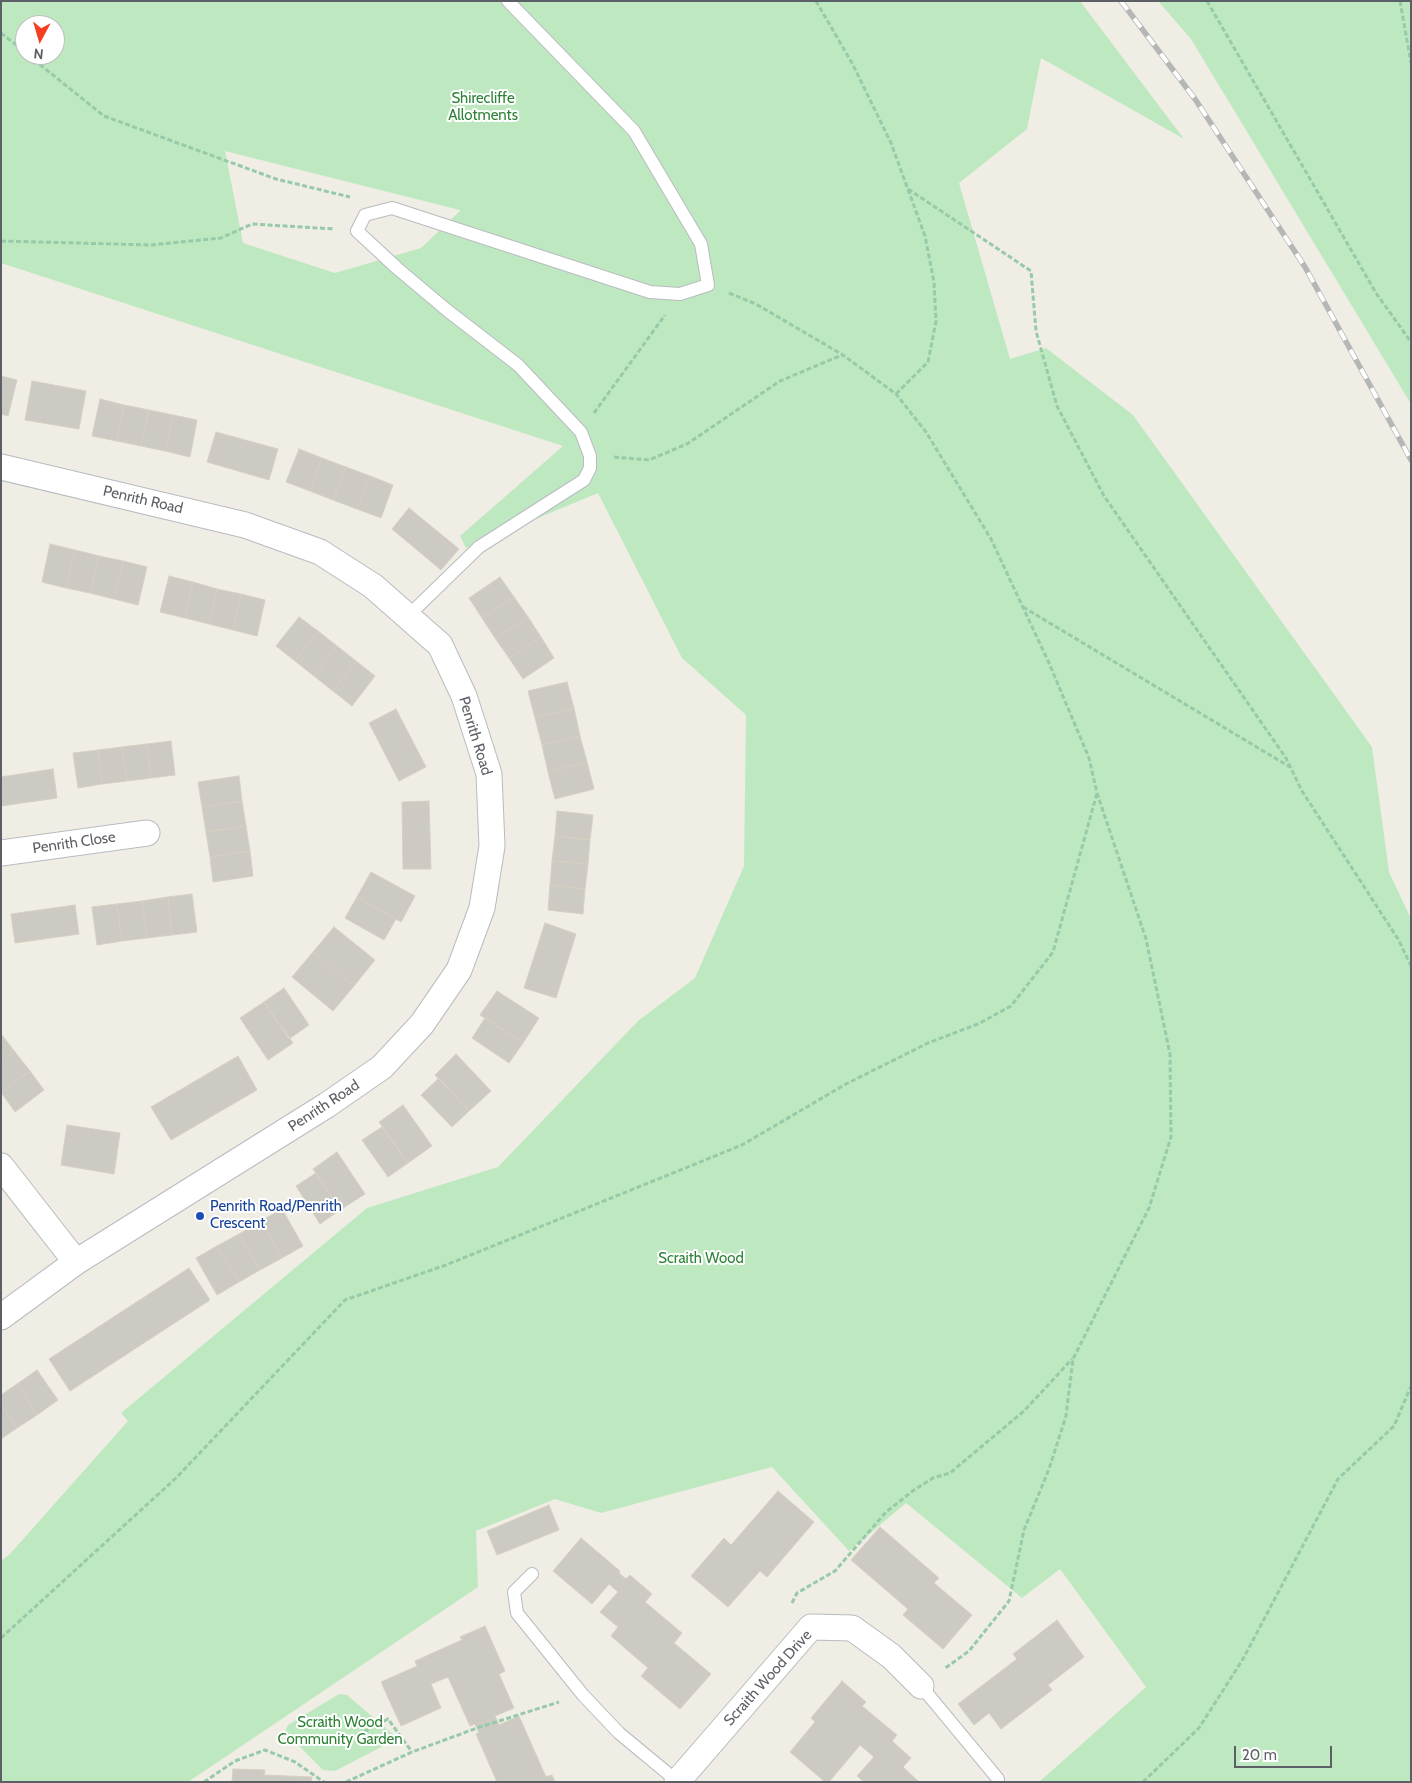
<!DOCTYPE html>
<html>
<head>
<meta charset="utf-8">
<style>
  body { margin:0 }
  #map { position:relative; width:1412px; height:1783px; overflow:hidden; background:#efede4; font-family:Cabin,sans-serif }
  canvas { display:block }
  .frame { position:absolute; inset:0; border:2px solid #5c5f65; pointer-events:none }
  .north { position:absolute; left:15px; top:15px; width:50px; height:50px; box-sizing:border-box; background:#fff; border:1px solid #bebfc1; border-radius:50%; rotate:186deg; font-size:14px; font-weight:700; line-height:20px; text-align:center; color:#5c5f65 }
  .north::after { content:''; display:block; margin:auto; width:18px; height:22px; background:#f63e23; clip-path:polygon(50% 0,100% 100%,50% 72%,0 100%) }
  .scale { position:absolute; left:1234px; top:1746px; width:98px; height:22px; box-sizing:border-box; border:2px solid #5c5f65; border-top:0; padding-left:6px; font-size:15px; line-height:18px; white-space:nowrap; color:#5c5f65; -webkit-text-stroke:4px #fff; paint-order:stroke }
</style>
</head>
<body>
<div id="map">
<canvas width="1412" height="1783"></canvas>
<div class="frame"></div>
<div class="north">N</div>
<div class="scale">20 m</div>
</div>
<script>
const c = document.querySelector('canvas').getContext('2d');
c.lineJoin = 'round';
function fill(path, color) {
  c.fillStyle = color;
  c.fill(path, 'evenodd');
}
function poly(rows) {
  const path = new Path2D();
  for (const r of rows) {
    path.moveTo(r[0], r[1]);
    for (let i = 2; i < r.length; i += 2) path.lineTo(r[i], r[i + 1]);
  }
  return path;
}
function trace(path, color, width, dash) {
  c.strokeStyle = color;
  c.lineWidth = width;
  c.lineCap = dash ? 'butt' : 'round';
  c.setLineDash(dash || []);
  c.stroke(path);
}
function label(font, color, halo, rows, align = 'center') {
  c.font = font + ' Cabin,sans-serif';
  c.lineWidth = 4;
  c.setLineDash([]);
  c.textBaseline = 'middle';
  c.strokeStyle = halo;
  c.fillStyle = color;
  for (const [text, x, y, turn = 0] of rows) {
    c.save();
    c.translate(x, y);
    c.rotate((+turn || 0) * Math.PI / 180);
    c.textAlign = isNaN(turn) ? turn : align;
    if (halo) c.strokeText(text, 0, 0);
    c.fillText(text, 0, 0);
    c.restore();
  }
}
fill(poly([
  [1,1,1080,1,1184,139,1041,58,1027,129,959,183,1010,359,1046,348,1133,415,1372,747,1389,872,1411,919,1411,1782,1039,1782,1146,1687,1060,1569,1022,1598,906,1503,849,1551,772,1467,601,1513,555,1499,476,1531,478,1587,188,1782,1,1782,1,1561,10,1554,128,1421,121,1413,367,1208,498,1167,638,1021,695,978,744,866,746,715,682,658,598,493,466,548,460,536,563,446,1,263],
  [25,25,55,25,55,55,25,55],
  [225,151,460,210,460,211,421,248,335,273,243,243],
  [1158,1,1411,1,1411,404,1191,39],
  [339,1694,347,1695,394,1735,389,1743,335,1771,323,1770,285,1732,288,1725]
]), '#bee9c0');
const building = poly([
  [1,376,17,380,8,416,1,414,1,376],
  [32,381,86,391,79,429,25,420,32,381],
  [100,399,124,405,117,441,92,436,100,399],
  [124,405,149,410,141,446,117,441,124,405],
  [149,410,173,415,165,451,141,446,149,410],
  [173,415,197,420,190,457,165,451,173,415],
  [216,432,278,449,269,480,207,462,216,432],
  [299,449,322,458,310,491,286,482,299,449],
  [322,458,346,467,333,500,310,491,322,458],
  [346,467,370,476,357,509,333,500,346,467],
  [370,476,393,485,381,518,357,509,370,476],
  [409,508,459,549,441,570,392,529,409,508],
  [50,544,75,550,66,588,42,582,50,544],
  [75,550,99,556,90,593,66,588,75,550],
  [99,556,123,561,114,599,90,593,99,556],
  [123,561,147,567,138,605,114,599,123,561],
  [169,576,193,582,185,618,160,612,169,576],
  [500,577,514,597,482,618,469,598,500,577],
  [193,582,217,589,209,624,185,618,193,582],
  [217,589,241,594,233,630,209,624,217,589],
  [241,594,265,600,257,636,233,630,241,594],
  [514,597,528,617,495,638,482,618,514,597],
  [299,617,318,631,295,661,276,646,299,617],
  [528,617,541,637,509,658,495,638,528,617],
  [318,631,337,646,314,676,295,661,318,631],
  [541,637,554,658,523,679,509,658,541,637],
  [337,646,356,661,333,691,314,676,337,646],
  [356,661,375,676,352,706,333,691,356,661],
  [567,682,574,708,535,718,528,691,567,682],
  [574,708,580,736,542,745,535,718,574,708],
  [396,709,426,767,399,781,369,723,396,709],
  [580,736,587,762,548,772,542,745,580,736],
  [171,741,175,775,151,778,147,744,171,741],
  [147,744,151,778,127,781,122,747,147,744],
  [122,747,127,781,102,784,98,750,122,747],
  [98,750,102,784,78,788,73,753,98,750],
  [587,762,594,789,555,799,548,772,587,762],
  [53,769,57,798,1,806,1,777,53,769],
  [239,776,242,801,202,807,198,782,239,776],
  [242,801,246,826,206,832,202,807,242,801],
  [429,801,431,869,403,869,402,802,429,801],
  [557,811,593,815,590,840,555,836,557,811],
  [246,826,250,851,210,857,206,832,246,826],
  [555,836,590,840,588,864,552,861,555,836],
  [250,851,253,876,213,882,210,857,250,851],
  [552,861,588,864,585,889,550,885,552,861],
  [371,872,415,896,401,922,357,897,371,872],
  [550,885,585,889,583,914,548,910,550,885],
  [192,894,197,932,172,935,168,897,192,894],
  [168,897,172,935,147,938,142,901,168,897],
  [357,897,396,919,384,940,345,918,357,897],
  [142,901,147,938,122,941,117,904,142,901],
  [117,904,122,941,97,945,92,907,117,904],
  [75,905,79,934,15,943,11,914,75,905],
  [545,923,576,934,556,998,524,988,545,923],
  [334,927,375,960,354,986,313,952,334,927],
  [313,952,354,986,333,1011,292,977,313,952],
  [284,988,309,1025,289,1039,264,1002,284,988],
  [497,991,539,1018,523,1043,480,1015,497,991],
  [264,1002,293,1043,268,1060,240,1018,264,1002],
  [485,1018,523,1043,509,1063,472,1038,485,1018],
  [1,1034,15,1052,1,1062,1,1034],
  [15,1052,30,1071,1,1092,1,1062,15,1052],
  [456,1054,491,1091,469,1111,435,1075,456,1054],
  [238,1056,257,1090,171,1140,151,1107,238,1056],
  [30,1071,44,1090,15,1112,1,1092,30,1071],
  [439,1078,469,1111,452,1127,421,1095,439,1078],
  [403,1105,432,1146,408,1163,379,1122,403,1105],
  [67,1125,120,1133,114,1174,61,1165,67,1125],
  [382,1127,408,1163,388,1177,362,1140,382,1127],
  [337,1152,365,1194,340,1210,313,1169,337,1152],
  [316,1173,340,1210,320,1224,296,1186,316,1173],
  [282,1209,303,1246,282,1258,261,1221,282,1209],
  [261,1221,282,1258,260,1270,239,1234,261,1221],
  [239,1234,260,1270,239,1282,217,1246,239,1234],
  [217,1246,239,1282,217,1295,196,1258,217,1246],
  [189,1268,210,1300,70,1391,49,1359,189,1268],
  [37,1370,58,1400,37,1415,17,1384,37,1370],
  [17,1384,37,1415,17,1428,1,1405,1,1395,17,1384],
  [1,1405,17,1428,1,1439,1,1405],
  [778,1491,814,1522,767,1577,760,1571,728,1607,691,1576,724,1538,731,1545,778,1491],
  [549,1505,559,1530,497,1555,487,1531,549,1505],
  [880,1527,939,1578,934,1583,972,1615,943,1649,903,1615,908,1609,851,1560,880,1527],
  [581,1538,620,1571,619,1573,626,1579,630,1575,652,1594,645,1602,682,1633,674,1643,711,1674,680,1709,641,1676,648,1668,611,1636,618,1627,600,1612,618,1592,609,1584,592,1604,553,1571,581,1538],
  [1057,1620,1084,1657,1048,1685,1052,1690,1001,1729,989,1713,974,1725,958,1704,1017,1659,1013,1654,1057,1620],
  [485,1626,505,1671,499,1674,514,1708,495,1716,499,1725,519,1716,546,1777,552,1775,555,1782,497,1782,476,1734,479,1733,475,1724,470,1726,448,1677,431,1684,441,1708,401,1726,381,1682,417,1666,415,1661,462,1640,460,1637,485,1626],
  [842,1681,866,1702,862,1706,897,1735,892,1741,911,1758,903,1767,919,1782,864,1782,857,1776,874,1757,860,1745,829,1782,825,1782,790,1752,815,1722,811,1718,842,1681],
  [233,1769,265,1770,264,1775,312,1777,311,1782,232,1782,233,1769]
]);
fill(building, '#cccac3');
trace(building, '#d5d0c1', 1);
const lane = poly([
  [408,616,479,547,584,480,590,468,590,456,581,432,518,365,448,311,398,269,357,231,365,215,392,208,650,292,680,294,708,285,701,244,634,131,508,1],
  [532,1574,514,1592,517,1613,583,1695,619,1733,677,1781],
  [921,1686,998,1779]
]);
const street = poly([
  [1,467,245,525,320,552,373,586,440,645,464,696,489,774,492,846,482,908,459,970,422,1024,382,1067,327,1105,76,1262,1,1317],
  [1,853,147,833],
  [1,1166,76,1262],
  [677,1782,811,1627,852,1628,891,1656,921,1686]
]);
trace(lane, '#b9bbc1', 14);
trace(street, '#b9bbc1', 27);
trace(poly([
  [816,1,852,63,891,143,925,236,934,282,936,321,928,362,896,394],
  [1207,1,1376,293,1411,342],
  [1400,1,1411,63],
  [1,33,25,52],
  [28,55,104,116,276,179,350,197],
  [908,189,1031,271,1036,331,1057,406,1104,496,1286,758,1302,791,1398,939,1411,966],
  [1,241,152,245,221,238,252,224,335,229],
  [729,293,756,304,843,355,896,394,926,432,991,539,1049,663,1089,758,1097,793,1146,939,1170,1054,1171,1137,1149,1208,1073,1359,1066,1416,1049,1469,1024,1530,1009,1601,969,1651,944,1669],
  [594,413,665,315],
  [614,457,649,460,687,444,780,381,842,355],
  [1023,607,1290,767],
  [792,1603,797,1593,835,1571,886,1512,914,1490,933,1478,950,1473,1024,1411,1072,1359],
  [1,1638,176,1478,345,1300,446,1265,742,1145,846,1084,928,1043,978,1024,1011,1006,1053,952,1097,793],
  [364,1732,388,1719,412,1752],
  [204,1782,235,1761,265,1750,295,1762,324,1782],
  [346,1782,412,1752,477,1728,559,1702],
  [1143,1782,1199,1728,1243,1659,1338,1479,1394,1426,1411,1386]
]), '#96caa8', 3, [5, 2.5]);
trace(lane, '#fff', 12);
trace(street, '#fff', 25);
const rail = poly([
  [1121,1,1195,99,1305,267,1411,460]
]);
trace(rail, '#b5b6b6', 5.5);
trace(rail, '#fff', 4, [11]);
for (const [x, y, r, color] of [
  [200,1216,5,"#1a4fb4"]
]) {
  const dot = new Path2D();
  dot.arc(x, y, r, 0, 2 * Math.PI);
  c.fillStyle = color;
  c.fill(dot);
  trace(dot, '#fff', 2);
}
label('15px', '#2e8236', '#fff', [
  ["Shirecliffe",483,99],
  ["Allotments",483,116],
  ["Scraith Wood",701,1259],
  ["Scraith Wood",340,1723],
  ["Community Garden",340,1740]
]);
label('15px', '#5c5f65', '#fff', [
  ["Penrith Road",143,500,13],
  ["Penrith Road",475,736,73],
  ["Penrith Close",74,843,-8],
  ["Penrith Road",324,1106,-33],
  ["Scraith Wood Drive",768,1678,-48]
]);
label('15px', '#164399', '#fff', [
  ["Penrith Road/Penrith",210,1207],
  ["Crescent",210,1224]
], 'left');
</script>
</body>
</html>
